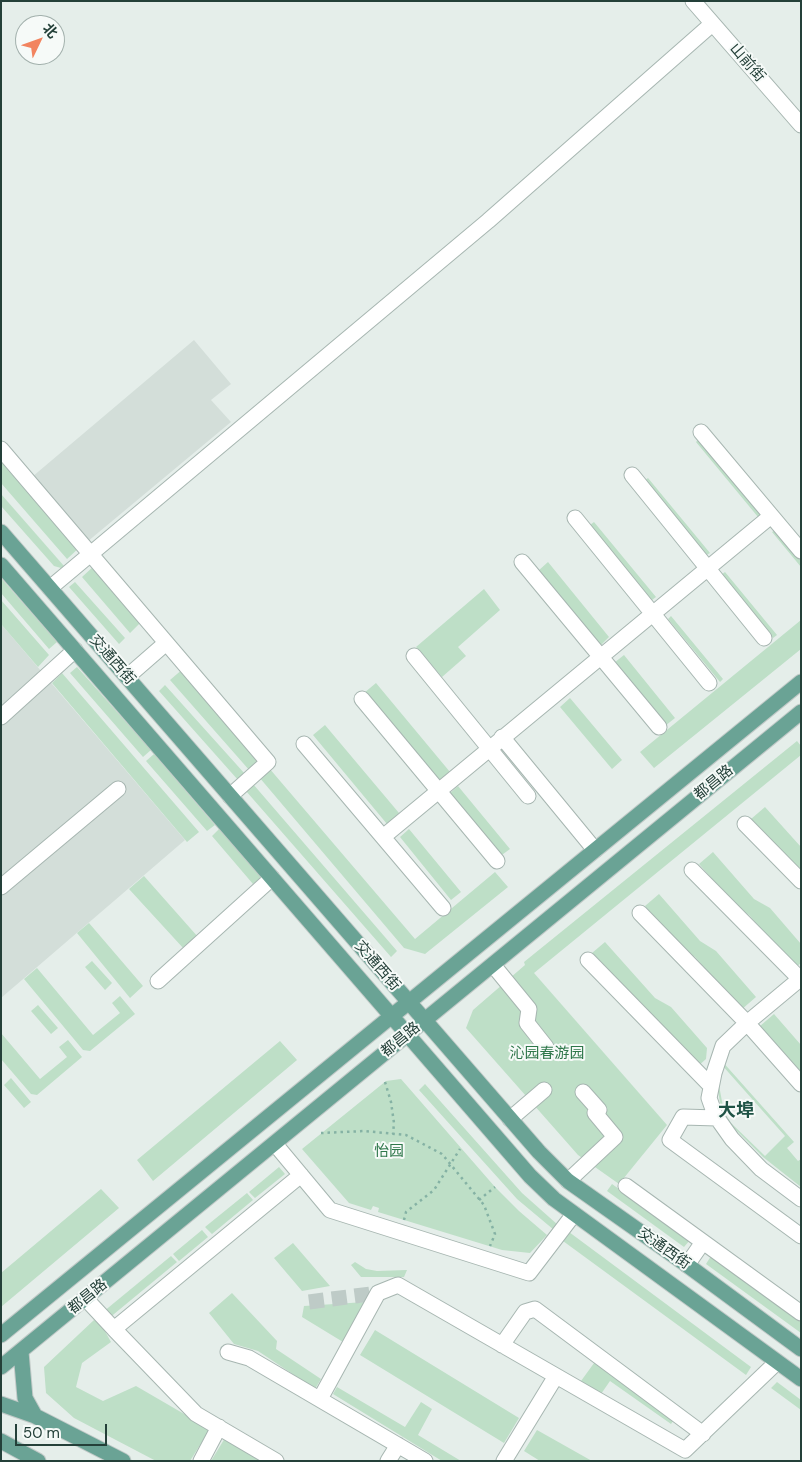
<!DOCTYPE html>
<html>
<head>
<meta charset="utf-8">
<style>
  body { margin:0 }
  #map { position:relative; width:802px; height:1462px; overflow:hidden; background:#e5eeea; font-family:"DM Sans","Noto Sans SC",sans-serif }
  canvas { display:block }
  .frame { position:absolute; inset:0; border:2px solid #244039; pointer-events:none }
  .north { position:absolute; left:15px; top:15px; width:50px; height:50px; box-sizing:border-box; background:#f6faf8; border:1px solid #a2b0ac; border-radius:50%; rotate:48deg; font-size:14px; font-weight:700; line-height:20px; text-align:center; color:#244039 }
  .north::after { content:''; display:block; margin:auto; width:18px; height:22px; background:#f2845f; clip-path:polygon(50% 0,100% 100%,50% 72%,0 100%) }
  .scale { position:absolute; left:15px; top:1424px; width:92px; height:22px; box-sizing:border-box; border:2px solid #244039; border-top:0; padding-left:6px; font-size:15px; line-height:18px; white-space:nowrap; color:#244039; -webkit-text-stroke:4px #f6faf8; paint-order:stroke }
</style>
</head>
<body>
<div id="map">
<canvas width="802" height="1462"></canvas>
<div class="frame"></div>
<div class="north">北</div>
<div class="scale">50 m</div>
</div>
<script>
const c = document.querySelector('canvas').getContext('2d');
c.lineJoin = 'round';
function fill(path, color) {
  c.fillStyle = color;
  c.fill(path, 'evenodd');
}
function poly(rows) {
  const path = new Path2D();
  for (const r of rows) {
    path.moveTo(r[0], r[1]);
    for (let i = 2; i < r.length; i += 2) path.lineTo(r[i], r[i + 1]);
  }
  return path;
}
function trace(path, color, width, dash) {
  c.strokeStyle = color;
  c.lineWidth = width;
  c.lineCap = dash ? 'butt' : 'round';
  c.setLineDash(dash || []);
  c.stroke(path);
}
function label(font, color, halo, rows, align = 'center') {
  c.font = font + ' "DM Sans","Noto Sans SC",sans-serif';
  c.lineWidth = 4;
  c.setLineDash([]);
  c.textBaseline = 'middle';
  c.strokeStyle = halo;
  c.fillStyle = color;
  for (const [text, x, y, turn = 0] of rows) {
    c.save();
    c.translate(x, y);
    c.rotate((+turn || 0) * Math.PI / 180);
    c.textAlign = isNaN(turn) ? turn : align;
    if (halo) c.strokeText(text, 0, 0);
    c.fillText(text, 0, 0);
    c.restore();
  }
}
fill(poly([
  [194,340,231,384,211,400,231,422,87,542,32,477],
  [1,624,185,840,1,998]
]), '#d3ded9');
fill(poly([
  [700,438,762,513,758,517,696,442],
  [1,456,80,547,67,559,1,483],
  [648,478,710,553,705,556,644,481],
  [1,494,64,566,61,568,54,566,1,506],
  [594,522,656,597,652,600,590,525],
  [776,530,801,560,801,567,772,532],
  [548,562,609,637,601,645,538,571],
  [95,565,142,621,130,633,82,577],
  [725,572,777,635,773,638,721,575],
  [1,578,57,642,49,649,1,593],
  [75,582,125,638,119,644,69,587],
  [484,589,500,610,458,647,466,656,442,677,416,647],
  [1,600,49,655,38,667,1,624],
  [671,616,723,679,720,682,668,619],
  [801,620,801,649,654,768,640,752],
  [624,655,675,718,665,726,614,663],
  [77,667,151,750,143,757,70,673],
  [184,668,264,760,250,771,170,680],
  [62,673,199,832,187,842,52,683],
  [376,683,450,772,438,782,364,693],
  [165,685,245,774,238,780,159,691],
  [570,698,622,760,612,769,560,707],
  [325,725,399,813,387,824,313,735],
  [797,741,801,746,801,755,534,973,667,1125,619,1184,578,1155,466,1028,473,1010,525,965,524,962],
  [154,754,215,825,207,831,146,761],
  [269,768,415,939,495,872,508,887,425,954,404,948,259,777],
  [253,784,397,951,391,957,246,791],
  [458,786,510,849,499,857,449,794],
  [765,807,801,847,801,869,787,860,751,819],
  [219,829,262,877,253,884,212,836],
  [409,829,461,892,451,900,400,837],
  [713,852,754,899,770,908,801,944,801,963,795,968,749,915,735,905,699,864],
  [144,876,198,937,184,949,129,889],
  [659,894,700,941,716,951,756,997,741,1010,695,957,680,947,645,906],
  [89,923,143,986,130,998,77,933],
  [605,942,655,998,671,1007,707,1048,706,1059,697,1067,636,1004,592,953],
  [92,961,112,983,105,990,85,967],
  [37,968,93,1035,120,1013,112,1003,120,996,135,1014,90,1051,83,1050,24,979],
  [38,1005,58,1028,51,1034,31,1011],
  [774,1014,801,1045,801,1072,760,1026],
  [1,1033,40,1079,67,1057,59,1047,68,1040,82,1057,37,1095,31,1094,1,1059],
  [280,1041,297,1060,153,1181,137,1160],
  [721,1060,794,1142,787,1148,798,1161,801,1159,801,1187,763,1157,730,1124,722,1113,716,1080],
  [721,1064,785,1136,765,1156,731,1123,724,1112,718,1080],
  [11,1078,31,1102,24,1108,4,1085],
  [401,1079,495,1187,519,1211,547,1235,530,1253,502,1250,378,1212,379,1208,373,1206,371,1210,349,1203,302,1149,386,1081],
  [425,1084,522,1193,558,1225,554,1230,517,1199,419,1090],
  [279,1167,285,1174,255,1198,249,1192],
  [612,1184,690,1240,684,1247,607,1191],
  [101,1189,119,1208,1,1307,1,1273],
  [247,1193,253,1200,212,1234,205,1227],
  [202,1230,208,1237,179,1261,173,1254],
  [569,1232,751,1367,746,1375,563,1241],
  [293,1243,330,1286,302,1291,274,1258],
  [171,1256,177,1262,108,1319,103,1312],
  [711,1256,801,1321,801,1333,706,1264],
  [355,1262,366,1269,377,1271,407,1270,404,1277,361,1277,351,1265],
  [232,1293,277,1341,276,1349,321,1379,315,1389,258,1351,234,1344,209,1313],
  [365,1302,343,1342,302,1317,304,1306],
  [94,1320,101,1324,111,1342,82,1363,76,1387,103,1401,136,1386,210,1429,190,1461,156,1461,74,1418,46,1393,44,1367],
  [375,1330,519,1418,504,1443,360,1355],
  [597,1359,676,1417,671,1424,610,1381,601,1394,581,1381],
  [777,1382,801,1400,801,1410,771,1388],
  [337,1387,405,1427,421,1402,432,1409,418,1435,461,1461,442,1461,333,1394],
  [537,1430,592,1461,540,1461,524,1451],
  [225,1438,264,1461,211,1461]
]), '#bedfc7');
trace(poly([
  [309,1302,378,1293]
]), '#becbc7', 15, [15, 8]);
const minor = poly([
  [693,1,801,125],
  [701,432,801,551],
  [1,449,268,762,230,796],
  [632,475,764,638],
  [575,518,709,683],
  [522,562,659,727],
  [50,588,488,221,712,24],
  [414,656,528,796],
  [127,677,166,643],
  [362,699,497,861],
  [1,717,75,650],
  [502,737,595,850],
  [304,744,443,908],
  [745,824,801,881],
  [383,837,771,516],
  [692,870,800,979],
  [1,887,118,789],
  [640,913,747,1023,801,1084],
  [588,960,711,1086],
  [493,965,529,1009,527,1023,546,1047],
  [801,978,747,1023,723,1046,714,1073,709,1098,715,1115,732,1139,761,1169,801,1199],
  [158,981,272,878],
  [717,1118,683,1117,670,1140,801,1236],
  [510,1119,544,1090],
  [275,1144,330,1210,529,1273,574,1214],
  [568,1181,615,1137,595,1113,599,1110,583,1092],
  [626,1186,801,1313],
  [687,1265,703,1242],
  [86,1299,114,1329],
  [502,1345,525,1312,535,1309,703,1434],
  [228,1352,249,1358,425,1461],
  [320,1399,378,1293,398,1285,685,1450,777,1362],
  [201,1461,219,1427],
  [276,1461,196,1414,114,1329,301,1175],
  [388,1461,398,1445],
  [504,1461,556,1376]
]);
const major = poly([
  [1,532,539,1152,568,1181,683,1262,801,1349],
  [1,565,530,1176,554,1199,801,1379],
  [1,1335,801,682],
  [21,1352,25,1398,35,1416],
  [1,1367,801,712],
  [1,1404,35,1416,123,1461],
  [1,1441,38,1461]
]);
trace(minor, '#a7b6b1', 17);
trace(major, '#c2cac8', 17);
trace(poly([
  [385,1082,391,1102,394,1123,393,1134],
  [321,1133,365,1131,406,1135,442,1154,484,1205,495,1234,490,1246],
  [479,1200,495,1187],
  [404,1220,406,1212,434,1190,460,1149]
]), '#85b2a4', 2.5, [2.5, 4]);
trace(minor, '#fff', 15);
trace(major, '#6aa395', 15);
label('15px', '#244039', '#f6faf8', [
  ["山前街",747,63,49],
  ["交通西街",112,660,49],
  ["都昌路",714,783,-39],
  ["交通西街",377,966,49],
  ["都昌路",401,1040,-39],
  ["交通西街",664,1249,35],
  ["都昌路",88,1297,-39]
]);
label('15px', '#2e774a', '#f6faf8', [
  ["沁园春游园",547,1054],
  ["怡园",389,1152]
]);
label('bold 18px', '#1f5346', '#f6faf8', [
  ["大埠",736,1111]
]);
</script>
</body>
</html>
